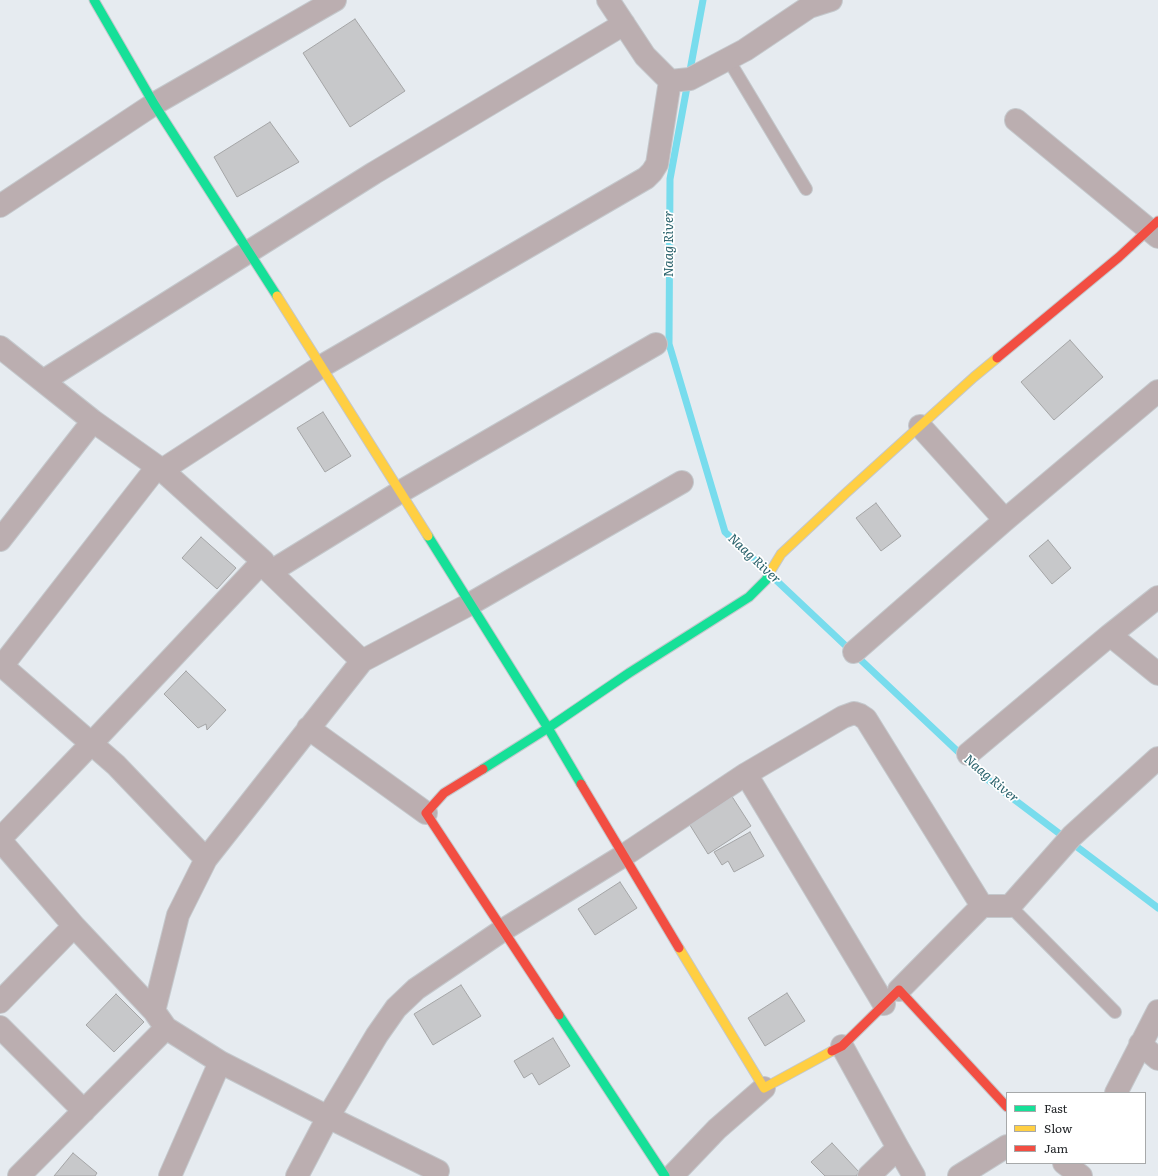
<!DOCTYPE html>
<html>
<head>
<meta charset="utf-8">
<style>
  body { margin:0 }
  #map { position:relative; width:1158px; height:1176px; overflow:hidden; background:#e6ebf0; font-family:Literata,serif }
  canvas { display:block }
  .legend { position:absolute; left:1006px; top:1092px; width:140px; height:72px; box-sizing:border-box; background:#fff; border:1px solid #a7a9aa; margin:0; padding:5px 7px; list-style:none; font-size:12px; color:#24272a }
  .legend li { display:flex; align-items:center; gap:8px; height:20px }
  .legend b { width:20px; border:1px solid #a7a9aa }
</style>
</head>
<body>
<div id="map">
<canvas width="1158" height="1176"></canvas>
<ul class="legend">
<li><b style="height:5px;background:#16e098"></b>Fast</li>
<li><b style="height:5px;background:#ffcf43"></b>Slow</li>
<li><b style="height:5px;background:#f24e42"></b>Jam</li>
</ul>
</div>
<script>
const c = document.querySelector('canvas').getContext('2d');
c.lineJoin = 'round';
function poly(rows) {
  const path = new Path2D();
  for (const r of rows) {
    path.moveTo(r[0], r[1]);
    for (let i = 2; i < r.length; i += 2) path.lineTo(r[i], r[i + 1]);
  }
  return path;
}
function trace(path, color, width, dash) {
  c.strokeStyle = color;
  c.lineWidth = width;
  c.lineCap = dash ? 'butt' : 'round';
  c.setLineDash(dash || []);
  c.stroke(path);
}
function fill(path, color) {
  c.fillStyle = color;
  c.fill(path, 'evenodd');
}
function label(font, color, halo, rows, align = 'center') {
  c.font = font + ' Literata,serif';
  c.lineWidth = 3.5;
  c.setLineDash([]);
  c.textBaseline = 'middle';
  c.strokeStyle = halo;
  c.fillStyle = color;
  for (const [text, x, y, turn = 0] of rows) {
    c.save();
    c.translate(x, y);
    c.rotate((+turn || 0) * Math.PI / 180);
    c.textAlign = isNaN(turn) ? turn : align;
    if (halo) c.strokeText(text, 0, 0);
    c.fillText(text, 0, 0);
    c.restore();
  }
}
trace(poly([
  [703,0,670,179,669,344,725,532,987,779,1158,908]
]), '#78dced', 7);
const building = poly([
  [355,19,405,91,350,127,303,53,355,19],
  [270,122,299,162,237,197,214,157,270,122],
  [1070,340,1103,377,1054,420,1021,382,1070,340],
  [323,412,351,456,325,472,297,428,323,412],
  [876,503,901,536,881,551,856,518,876,503],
  [201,537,236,568,217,589,182,558,201,537],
  [1048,540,1071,568,1052,584,1029,556,1048,540],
  [186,671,226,710,207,730,206,724,198,728,164,694,186,671],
  [731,795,751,826,708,854,688,822,731,795],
  [750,832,764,856,734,872,728,861,722,865,714,852,750,832],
  [620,882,637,908,595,935,578,909,620,882],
  [461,985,481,1016,433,1045,414,1014,461,985],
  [787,993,805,1021,765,1046,748,1018,787,993],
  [116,994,144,1022,114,1052,86,1025,116,994],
  [553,1038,570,1066,539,1085,532,1073,524,1078,514,1061,553,1038],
  [832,1143,859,1172,856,1176,825,1176,811,1162,832,1143],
  [73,1153,97,1173,95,1176,54,1176,73,1153]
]);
fill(building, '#c7c8ca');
trace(building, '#a4a5a6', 1);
const lane = poly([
  [728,59,806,189],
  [1010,906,1115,1012]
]);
const street = poly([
  [608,0,645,56,670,81,690,79,745,50,809,7,831,0],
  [1016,120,1158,237],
  [0,206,154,104,335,0],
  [0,347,93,421,162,470,263,561,270,572,362,661,206,859],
  [43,381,374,173,624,24],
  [920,426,1005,520],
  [162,470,322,366,646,178,652,172,657,164,670,81],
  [0,540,93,421],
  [270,572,400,492,656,344],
  [1158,597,1110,635,1158,674],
  [854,652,1005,520,1158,391],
  [362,661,470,604,682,482],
  [0,664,116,765,206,859,178,915,154,1011,166,1028,220,1062,328,1117,438,1171,435,1176],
  [2,666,157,467],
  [308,728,426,813],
  [968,754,1110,635],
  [746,774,884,1004],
  [0,839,91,744,263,561],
  [0,840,74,926,154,1011],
  [899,990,982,906,1010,906,1072,836,1158,758],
  [0,1002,74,926],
  [0,1027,84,1111],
  [1140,1044,1158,1059],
  [842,1046,898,1148],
  [1116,1093,1158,1011],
  [1064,1163,1081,1176],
  [19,1176,166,1028],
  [170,1176,220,1062],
  [297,1176,328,1117,377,1035,396,1008,416,989,503,930,623,856,746,774,843,717,854,713,860,715,866,719,982,906],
  [672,1176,717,1129,764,1088],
  [869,1176,898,1148,914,1176],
  [959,1176,1007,1146]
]);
const fast = poly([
  [94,0,154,104,277,296],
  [428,536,548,728,581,784],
  [483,769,548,728,629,673,749,597,766,580,770,572],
  [559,1015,665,1176]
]);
const slow = poly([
  [277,296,428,536],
  [770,572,781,554,846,493,974,377,997,358],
  [679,948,764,1088,832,1051]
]);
const jam = poly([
  [997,358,1119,257,1158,221],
  [483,769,444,793,426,813,559,1015],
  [581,784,679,948],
  [832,1051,842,1046,899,990,1007,1107]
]);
trace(lane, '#c4c8cc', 14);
trace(street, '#c4c8cc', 24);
trace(fast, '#c4c8cc', 11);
trace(slow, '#c4c8cc', 11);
trace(jam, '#c4c8cc', 11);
trace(lane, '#bbaeb0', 12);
trace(street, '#bbaeb0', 22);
trace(fast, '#16e098', 9);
trace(slow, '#ffcf43', 9);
trace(jam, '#f24e42', 9);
label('italic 13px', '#29616b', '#fff', [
  ["Naag River",669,244,-90],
  ["Naag River",754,559,43],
  ["Naag River",991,779,40]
]);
</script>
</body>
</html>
